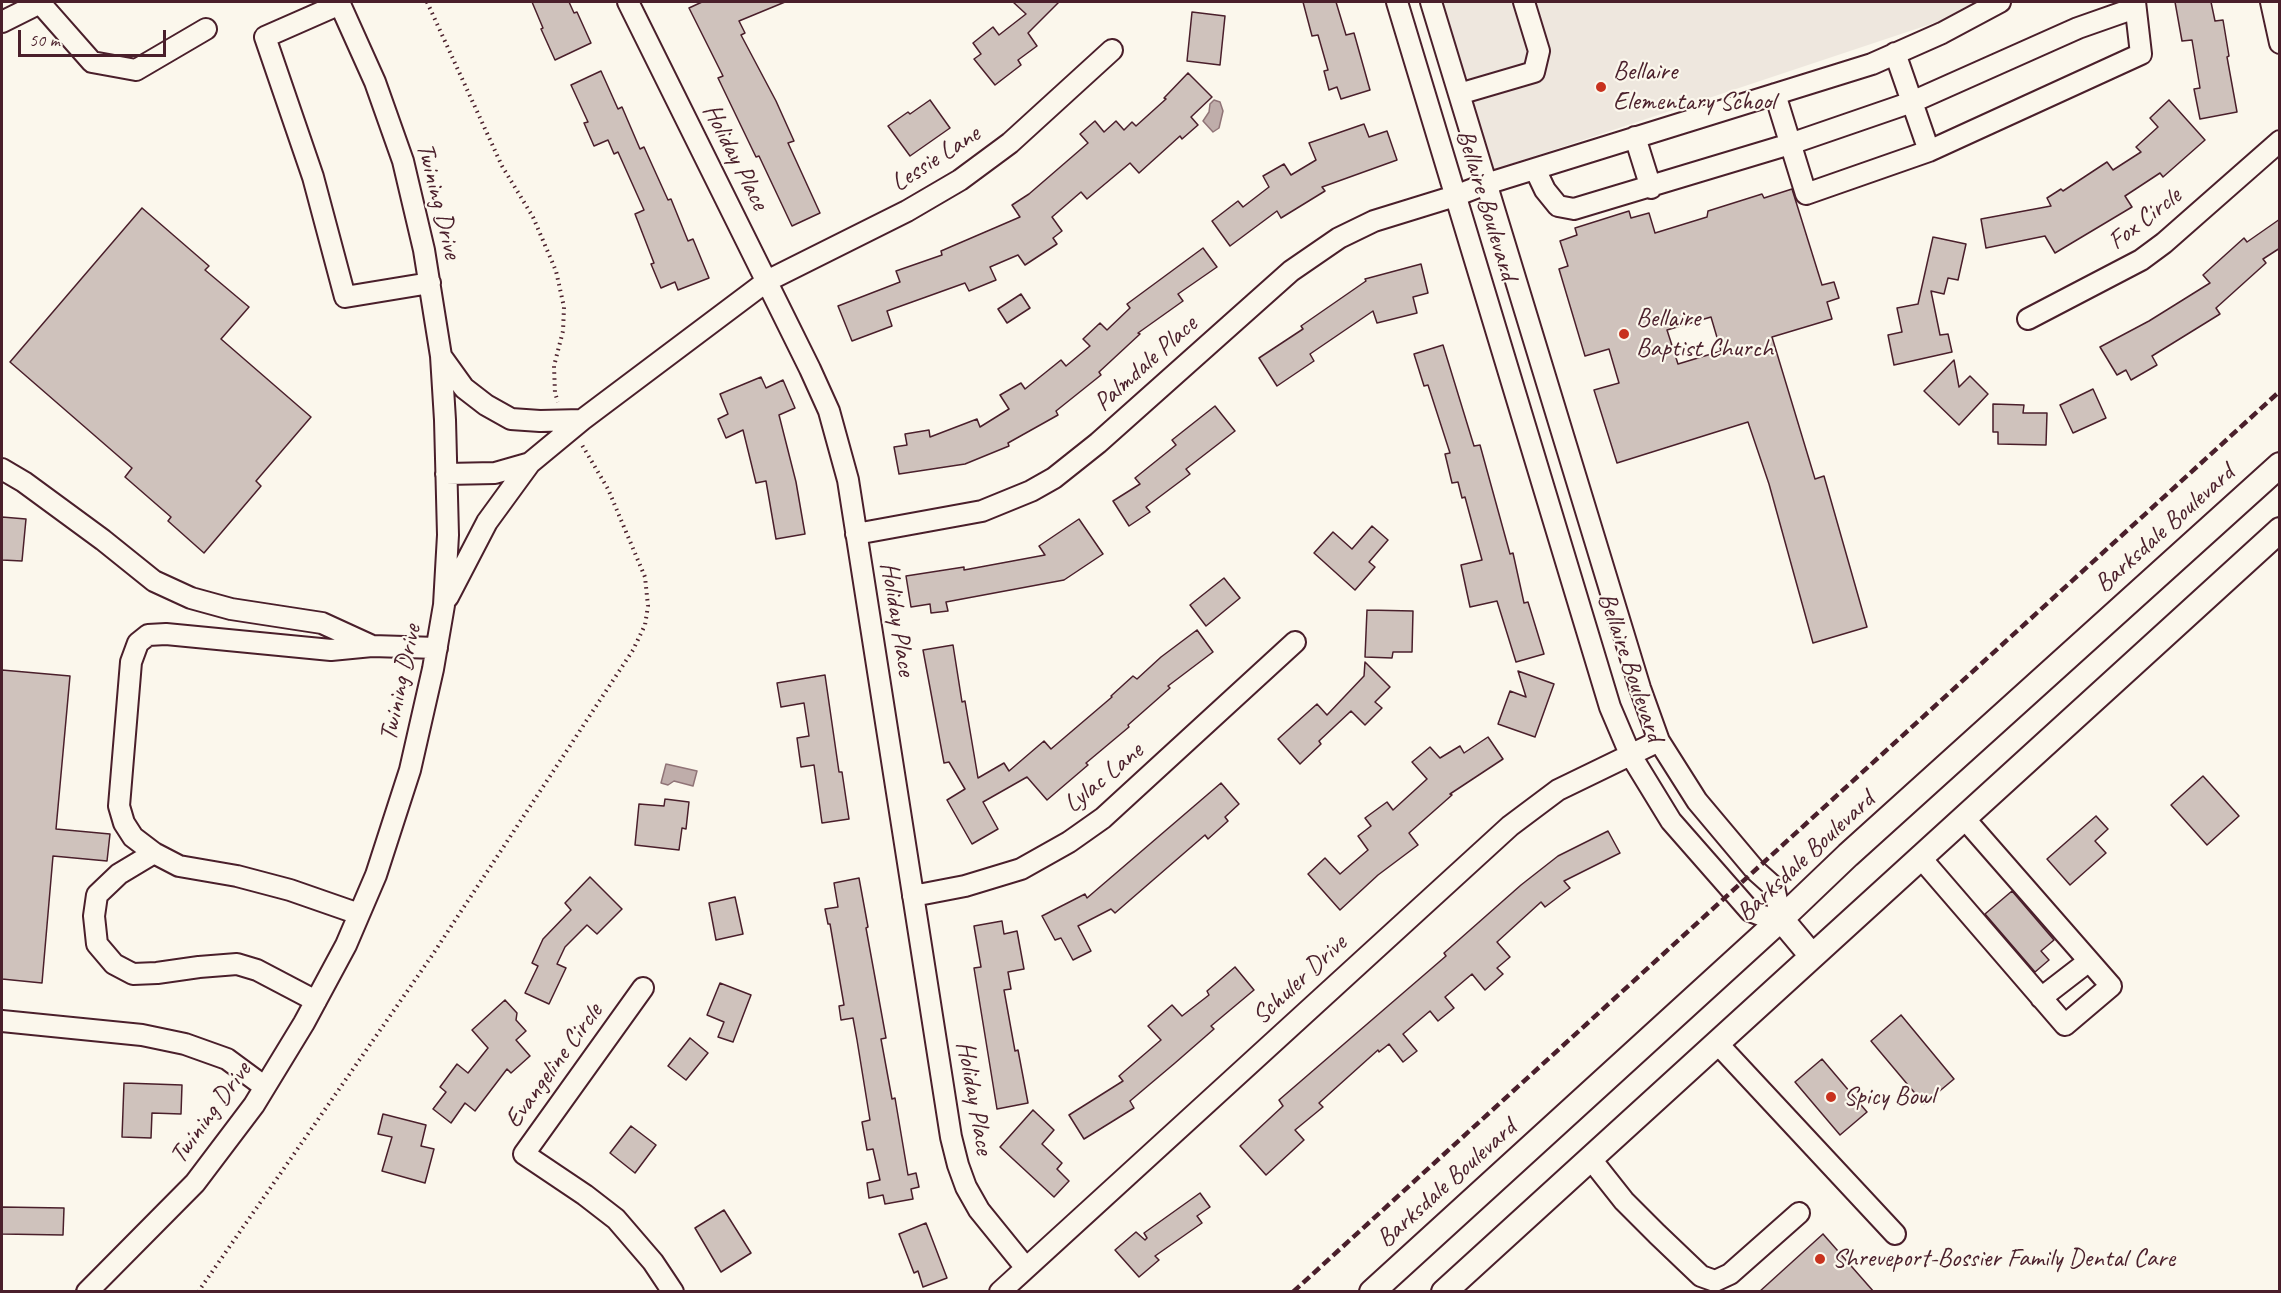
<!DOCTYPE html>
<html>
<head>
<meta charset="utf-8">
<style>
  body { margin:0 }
  #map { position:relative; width:2281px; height:1293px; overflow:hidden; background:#fbf7ec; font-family:Caveat,sans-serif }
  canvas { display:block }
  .frame { position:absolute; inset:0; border:3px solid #4a1f2b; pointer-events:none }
  .scale { position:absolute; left:18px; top:30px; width:148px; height:27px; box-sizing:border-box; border:3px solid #4a1f2b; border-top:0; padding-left:8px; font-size:18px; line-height:21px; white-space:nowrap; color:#4a1f2b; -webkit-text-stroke:4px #fbf7ec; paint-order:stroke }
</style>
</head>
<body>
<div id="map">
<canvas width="2281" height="1293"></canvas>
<div class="frame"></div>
<div class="scale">50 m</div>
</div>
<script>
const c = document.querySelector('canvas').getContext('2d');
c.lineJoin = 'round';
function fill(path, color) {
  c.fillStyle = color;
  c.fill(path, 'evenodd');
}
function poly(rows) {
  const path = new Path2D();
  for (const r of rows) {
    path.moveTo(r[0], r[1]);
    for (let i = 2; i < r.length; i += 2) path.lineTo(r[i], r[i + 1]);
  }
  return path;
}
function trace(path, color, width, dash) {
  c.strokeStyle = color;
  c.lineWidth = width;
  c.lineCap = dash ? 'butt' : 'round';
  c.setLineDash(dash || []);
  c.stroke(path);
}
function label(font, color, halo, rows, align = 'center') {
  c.font = font + ' Caveat,sans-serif';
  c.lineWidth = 4.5;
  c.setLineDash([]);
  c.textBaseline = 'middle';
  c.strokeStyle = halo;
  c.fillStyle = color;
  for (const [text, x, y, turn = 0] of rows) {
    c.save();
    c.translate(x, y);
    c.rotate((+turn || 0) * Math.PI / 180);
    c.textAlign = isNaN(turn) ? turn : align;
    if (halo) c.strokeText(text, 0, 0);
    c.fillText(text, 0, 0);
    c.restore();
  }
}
fill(poly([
  [1435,2,1997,2,1487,172]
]), '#eee7de');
const water = poly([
  [1214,100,1220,102,1223,111,1219,128,1213,132,1203,121,1209,112,1210,104,1214,100],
  [666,764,697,771,693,786,674,781,668,785,661,783,666,764]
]);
fill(water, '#bfadaa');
trace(water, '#907477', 1.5);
const building = poly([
  [532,2,569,2,574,13,577,12,591,43,555,60,541,29,543,28,532,2],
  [702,2,785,2,739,21,745,33,741,35,776,101,794,141,788,143,820,213,792,226,759,156,756,157,718,78,723,76,689,8,702,2],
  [1013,2,1059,2,1028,33,1037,46,1018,60,1021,65,995,85,974,59,981,54,973,43,993,27,999,35,1026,14,1013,2],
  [1303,2,1336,2,1346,35,1354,33,1370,90,1341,99,1337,87,1329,90,1324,71,1328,70,1318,35,1312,36,1303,2],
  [2175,2,2211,2,2215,21,2223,20,2229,56,2227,57,2237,112,2200,119,2194,89,2200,88,2192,40,2182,41,2175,2],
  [1192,12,1225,16,1220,65,1187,61,1192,12],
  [601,71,618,109,622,107,640,149,644,147,668,200,671,199,688,241,693,239,709,278,678,290,675,282,661,288,651,264,654,263,635,214,644,210,618,152,614,154,608,140,594,146,584,123,588,122,571,85,601,71],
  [1188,73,1212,97,1191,117,1198,125,1182,139,1180,136,1139,173,1130,163,1087,199,1081,192,1052,217,1062,231,1053,238,1057,244,1025,265,1018,255,990,267,996,280,969,291,965,283,887,311,892,326,852,341,838,306,900,282,896,271,942,255,941,251,1020,217,1012,205,1029,194,1088,143,1080,134,1095,121,1104,132,1116,121,1124,130,1132,122,1136,126,1166,99,1164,98,1188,73],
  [930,100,950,128,910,156,888,126,908,112,910,114,930,100],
  [2169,100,2205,140,2163,177,2160,173,2125,196,2132,207,2055,253,2045,236,1986,248,1981,219,2051,206,2047,198,2061,189,2063,191,2107,162,2113,170,2141,152,2136,147,2158,127,2150,118,2169,100],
  [1364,124,1369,137,1387,131,1397,160,1322,187,1325,191,1281,218,1277,211,1230,246,1212,221,1238,201,1243,207,1269,187,1263,176,1284,164,1291,175,1316,160,1309,143,1364,124],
  [1792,189,1822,285,1834,282,1839,298,1827,302,1832,319,1772,337,1815,479,1824,476,1867,627,1813,643,1769,484,1748,422,1617,463,1594,390,1619,383,1609,349,1585,356,1559,269,1568,266,1560,241,1577,235,1575,228,1629,211,1631,218,1649,213,1655,233,1707,217,1708,211,1762,194,1764,198,1792,189],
  [1711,317,1721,351,1678,364,1667,330,1711,317],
  [142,208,209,266,205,270,249,307,221,339,311,417,256,481,261,486,204,553,168,521,171,517,125,477,132,468,10,362,142,208],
  [2280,219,2280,248,2263,259,2266,263,2216,308,2220,314,2152,356,2157,365,2131,380,2126,370,2117,375,2100,347,2149,321,2210,283,2203,275,2244,238,2247,242,2280,219],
  [1933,237,1966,244,1958,280,1948,278,1944,294,1931,291,1940,335,1948,334,1952,352,1894,365,1888,335,1902,332,1897,308,1918,304,1933,237],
  [1203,248,1217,267,1178,294,1183,301,1138,333,1140,334,1099,372,1101,375,1056,411,1058,415,1008,443,1009,446,965,464,899,474,894,447,907,445,905,434,929,430,930,437,977,419,980,427,1009,409,1000,395,1021,383,1025,389,1061,360,1066,366,1090,346,1083,339,1100,323,1107,330,1130,308,1127,304,1203,248],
  [1421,264,1428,293,1413,297,1417,313,1377,323,1373,311,1310,354,1314,361,1277,386,1259,358,1303,329,1301,326,1366,281,1365,279,1421,264],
  [1021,294,1030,308,1007,323,998,309,1021,294],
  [1443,345,1474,446,1480,445,1510,554,1513,553,1524,603,1528,602,1544,654,1516,662,1497,601,1470,607,1461,565,1482,560,1465,497,1462,498,1458,482,1452,483,1445,454,1450,453,1428,385,1424,386,1414,354,1443,345],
  [1954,360,1959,387,1970,376,1988,394,1959,425,1924,391,1954,360],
  [761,377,766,388,783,380,795,408,779,415,796,482,805,534,776,539,766,481,756,483,743,430,726,438,718,419,728,414,720,394,761,377],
  [2093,389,2106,418,2073,433,2060,405,2093,389],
  [1993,404,2024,405,2023,413,2047,413,2046,445,1998,444,1998,432,1993,432,1993,404],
  [1215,406,1235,431,1186,469,1190,474,1146,507,1150,512,1129,526,1113,501,1140,484,1135,478,1176,445,1172,440,1215,406],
  [2,517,26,519,22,561,2,560,2,517],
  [1079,519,1103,554,1064,580,946,602,948,611,931,613,930,604,911,607,906,576,964,567,964,570,1045,555,1039,546,1079,519],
  [1372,526,1388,540,1369,562,1375,567,1355,590,1314,553,1333,532,1352,549,1372,526],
  [1224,578,1240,598,1206,626,1190,605,1224,578],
  [1367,610,1413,611,1412,652,1393,652,1392,658,1365,657,1367,610],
  [1197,630,1213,652,1168,686,1170,688,1128,725,1129,727,1086,763,1088,765,1047,800,1027,777,983,802,998,829,972,844,947,800,965,789,949,762,944,763,923,650,953,645,962,702,965,701,978,778,1004,763,1009,771,1044,741,1051,749,1112,697,1111,696,1133,676,1137,679,1161,657,1197,630],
  [1365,662,1390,687,1375,702,1382,708,1365,725,1351,711,1319,741,1321,744,1300,764,1278,739,1317,704,1327,715,1364,676,1365,662],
  [2,670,70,676,56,829,110,834,107,861,53,856,42,983,2,979,2,670],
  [1518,671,1554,684,1535,737,1498,724,1510,691,1526,697,1518,671],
  [825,675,839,772,842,772,849,819,822,823,814,765,801,767,797,738,809,736,804,703,781,707,777,683,825,675],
  [1488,737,1503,759,1450,794,1452,795,1409,833,1418,845,1378,875,1340,910,1308,874,1325,858,1340,874,1368,850,1358,836,1371,826,1365,818,1387,802,1393,810,1427,779,1412,762,1430,747,1440,758,1460,746,1464,753,1488,737],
  [2203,776,2239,816,2207,845,2171,805,2203,776],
  [1221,783,1239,804,1225,817,1228,821,1208,839,1205,835,1115,913,1111,909,1078,926,1091,951,1073,960,1061,938,1055,940,1042,916,1085,894,1087,898,1221,783],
  [665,799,689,802,686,829,682,828,679,850,635,845,639,804,664,806,665,799],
  [2096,816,2108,829,2095,841,2106,853,2070,885,2047,859,2096,816],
  [1608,831,1620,853,1564,881,1570,888,1545,907,1541,902,1497,942,1510,957,1497,968,1503,974,1485,990,1472,974,1445,997,1454,1008,1438,1021,1430,1011,1403,1034,1417,1051,1403,1062,1389,1044,1379,1052,1378,1050,1319,1103,1323,1107,1295,1130,1304,1140,1266,1175,1240,1146,1283,1106,1279,1100,1446,956,1444,953,1521,885,1558,856,1608,831],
  [590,877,622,909,597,934,587,925,565,947,557,964,566,968,549,1004,525,993,538,966,532,963,543,939,571,910,565,903,590,877],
  [859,878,868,927,866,928,886,1038,881,1039,892,1099,895,1098,908,1175,916,1173,919,1187,911,1189,913,1199,885,1204,883,1195,869,1198,867,1183,880,1180,873,1149,867,1150,862,1122,870,1120,857,1040,853,1018,841,1020,839,1006,844,1005,830,924,828,924,825,909,838,907,834,883,859,878],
  [2012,891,2054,940,2041,951,2049,960,2035,972,1985,914,2012,891],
  [735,897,743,934,716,940,709,903,735,897],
  [1002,921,1004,934,1017,931,1024,969,1008,972,1011,989,1004,990,1015,1051,1018,1050,1028,1103,997,1109,974,968,981,967,974,926,1002,921],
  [1235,967,1254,990,1211,1026,1214,1029,1175,1063,1130,1101,1134,1108,1084,1139,1069,1115,1123,1081,1119,1076,1161,1040,1148,1026,1172,1005,1182,1016,1209,995,1207,991,1235,967],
  [720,983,751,995,733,1042,718,1037,724,1022,707,1015,720,983],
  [505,1000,517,1013,516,1020,526,1031,516,1040,530,1056,511,1073,507,1069,475,1111,465,1103,451,1123,433,1109,446,1092,440,1087,457,1064,468,1073,488,1048,472,1030,505,1000],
  [1901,1015,1954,1079,1924,1104,1871,1041,1901,1015],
  [690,1038,708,1053,686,1080,668,1066,690,1038],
  [1822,1059,1867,1112,1840,1135,1795,1082,1822,1059],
  [124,1083,182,1085,181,1114,152,1113,151,1138,122,1137,124,1083],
  [1033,1110,1054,1130,1042,1144,1062,1163,1057,1169,1069,1181,1054,1197,1000,1147,1033,1110],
  [383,1114,426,1125,421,1146,434,1149,425,1183,382,1171,392,1137,378,1134,383,1114],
  [631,1126,656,1145,635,1173,610,1153,631,1126],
  [1200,1193,1210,1207,1197,1216,1202,1223,1155,1256,1159,1260,1139,1277,1115,1250,1136,1232,1145,1240,1147,1238,1144,1233,1200,1193],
  [2,1207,64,1208,63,1235,2,1234,2,1207],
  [724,1210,751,1253,721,1272,695,1228,724,1210],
  [926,1223,947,1278,923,1287,918,1271,914,1273,899,1234,926,1223],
  [1823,1234,1874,1292,1759,1292,1823,1234]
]);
fill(building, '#cfc2bc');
trace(building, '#4a1f2b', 1.5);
const minor = poly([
  [628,2,810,369,829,411,848,480,951,1137,958,1165,966,1187,979,1210,1026,1268],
  [1397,2,1610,707,1630,754,1671,821,1750,911,1763,916,1781,919,1774,887,1755,870,1697,801,1659,741,1640,688,1431,2],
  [2271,2,2280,43],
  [40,3,92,62,136,70,206,29],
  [340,4,265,37,313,177,345,297,430,283],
  [2,22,42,2],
  [1895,53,1929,151],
  [1459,94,1534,72,1539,51,1524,2],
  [1775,94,1806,194,1929,151,2141,54,2135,2],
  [1635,137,1651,188],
  [1535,169,1545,190,1558,206,1574,209,1790,144,1912,102,2078,28,2135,8],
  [2028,319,2141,260,2164,243,2280,141],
  [441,356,464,388,486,405,511,419,540,421,582,420],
  [2,469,24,482,103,540,154,581,191,598,231,609,322,623,370,645],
  [446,474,495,473,530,463],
  [856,534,982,511,1031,491,1054,478,1098,443,1291,271,1339,238,1374,221,1455,196,1486,184,1872,64,1942,33,2000,2],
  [448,597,487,522,530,463,582,420,767,281,907,211,960,180,1010,143,1112,50],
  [154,853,119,874,97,895,94,916,97,944,114,964,133,974,157,973,199,967,237,964,257,970,316,1001],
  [1920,857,2065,1025,2111,986,1964,818],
  [913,896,965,886,1021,869,1069,842,1103,818,1295,642],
  [359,914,290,890,237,876,179,866,154,853,133,837,124,823,119,806,131,662,138,643,148,635,166,634,331,650,372,646,437,648],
  [643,988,524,1154,585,1195,616,1219,653,1262,673,1292],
  [2041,998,2089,961],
  [2,1021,142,1035,185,1044,227,1059,265,1087],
  [1717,1043,1895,1234],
  [1590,1158,1624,1201,1657,1234,1701,1276,1715,1281,1730,1274,1799,1213],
  [87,1292,195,1183,254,1105,304,1023,346,945,376,875,410,770,433,669,444,605,448,535,445,420,441,356,424,250,403,161,375,82,339,2],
  [1000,1292,1510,826,1558,790,1659,741]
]);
const major = poly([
  [1781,919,1812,956],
  [1372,1292,1781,919,1848,855,2280,465],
  [1444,1292,2280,530]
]);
trace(minor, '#4a1f2b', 24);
trace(major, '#4a1f2b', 28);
trace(poly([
  [427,2,502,166,533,217,556,271,564,307,563,331,554,366,555,393,558,402],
  [198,1292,431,957,633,650,645,625,648,606,645,577,608,489,582,445]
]), '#4a1f2b', 4, [1.5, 4.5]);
trace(minor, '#fbf7ec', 20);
trace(major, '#fbf7ec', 24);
trace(poly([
  [1293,1292,2280,391]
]), '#4a1f2b', 4.5, [9, 4.5]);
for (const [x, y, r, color] of [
  [1601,87,6,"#c8321e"],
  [1624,334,6,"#c8321e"],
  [1831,1097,6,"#c8321e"],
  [1820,1259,6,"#c8321e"]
]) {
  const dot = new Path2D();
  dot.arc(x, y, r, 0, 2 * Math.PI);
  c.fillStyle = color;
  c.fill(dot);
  trace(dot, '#fbf7ec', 2);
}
label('26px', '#4a1f2b', '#fbf7ec', [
  ["Bellaire",1613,72],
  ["Elementary School",1613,102],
  ["Bellaire",1636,319],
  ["Baptist Church",1636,349],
  ["Spicy Bowl",1843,1097],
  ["Shreveport-Bossier Family Dental Care",1832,1259]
], 'left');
label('26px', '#4a1f2b', '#fbf7ec', [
  ["Holiday Place",735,157,63],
  ["Lessie Lane",936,159,-33],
  ["Twining Drive",438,201,76],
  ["Bellaire Boulevard",1486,205,73],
  ["Fox Circle",2145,219,-38],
  ["Palmdale Place",1146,364,-42],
  ["Barksdale Boulevard",2165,529,-42],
  ["Holiday Place",897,619,81],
  ["Bellaire Boulevard",1630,667,71],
  ["Twining Drive",401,683,-78],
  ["Lylac Lane",1104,778,-40],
  ["Barksdale Boulevard",1806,857,-43],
  ["Schuler Drive",1300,980,-43],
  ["Evangeline Circle",554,1066,-54],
  ["Holiday Place",974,1098,80],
  ["Twining Drive",211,1113,-54],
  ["Barksdale Boulevard",1447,1184,-42]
]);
</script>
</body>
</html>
